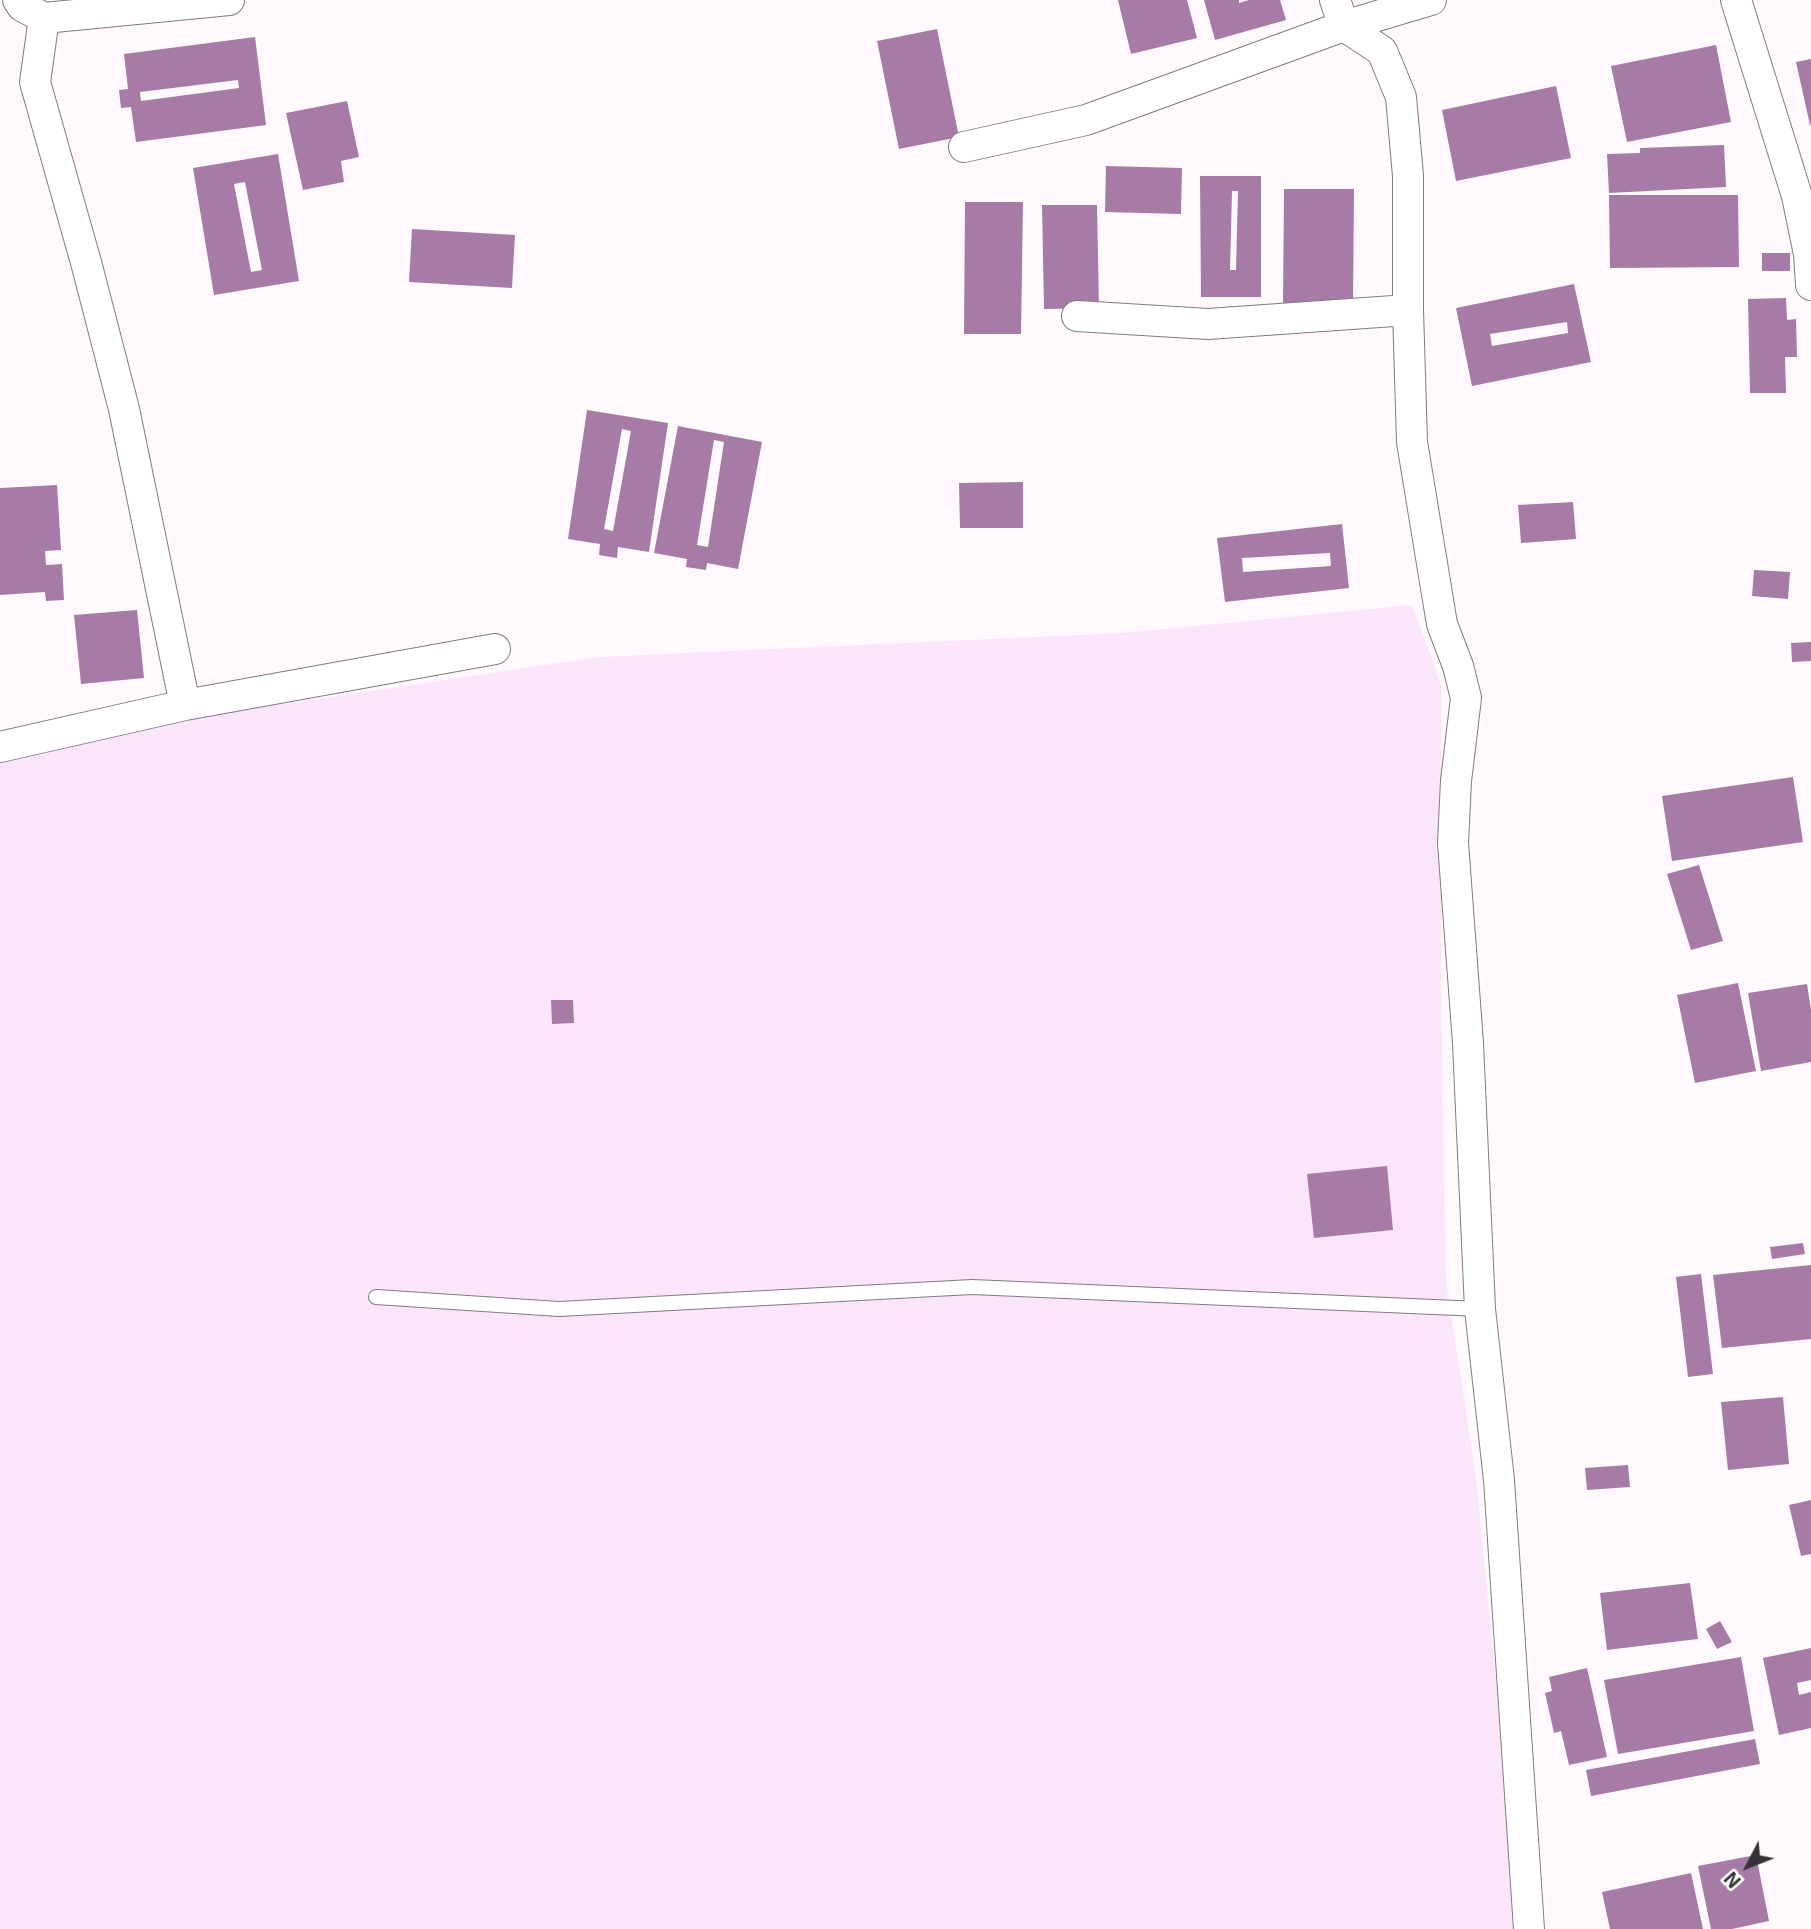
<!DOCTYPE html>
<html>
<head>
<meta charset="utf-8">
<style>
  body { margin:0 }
  #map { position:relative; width:1811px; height:1929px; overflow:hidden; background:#fff9fe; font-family:"Exo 2",sans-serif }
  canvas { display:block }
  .north { position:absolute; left:1713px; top:1831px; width:70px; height:70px; -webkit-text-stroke:5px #fff; paint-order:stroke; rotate:228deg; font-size:19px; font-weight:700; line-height:28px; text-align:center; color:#353335 }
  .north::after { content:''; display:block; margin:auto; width:24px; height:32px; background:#353335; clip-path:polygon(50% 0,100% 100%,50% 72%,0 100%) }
</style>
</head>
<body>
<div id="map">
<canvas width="1811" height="1929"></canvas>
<div class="north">N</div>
</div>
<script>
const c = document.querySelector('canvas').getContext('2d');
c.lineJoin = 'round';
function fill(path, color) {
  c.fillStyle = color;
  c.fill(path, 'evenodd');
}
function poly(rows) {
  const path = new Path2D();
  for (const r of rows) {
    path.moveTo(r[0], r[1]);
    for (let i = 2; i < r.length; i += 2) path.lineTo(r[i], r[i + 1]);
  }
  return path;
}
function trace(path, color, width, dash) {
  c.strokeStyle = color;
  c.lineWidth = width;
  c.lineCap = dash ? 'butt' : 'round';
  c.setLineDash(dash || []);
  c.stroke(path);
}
fill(poly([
  [1412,605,1441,684,1441,983,1446,1281,1476,1477,1509,1816,1517,1929,0,1929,0,758,238,711,599,657,1124,633]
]), '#fbe5fa');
fill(poly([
  [1118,0,1187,0,1197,38,1131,54],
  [1204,0,1239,0,1239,3,1249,0,1280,0,1286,20,1215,40],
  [937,29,959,137,899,149,877,41],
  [255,37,266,125,136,142,131,107,121,108,119,90,128,89,124,54],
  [238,80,239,88,141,101,140,92],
  [1716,45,1731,122,1627,142,1611,66],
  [1811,59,1811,125,1810,125,1796,62],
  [1556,86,1571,158,1456,181,1442,110],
  [347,101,359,157,341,161,344,182,303,190,286,113],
  [1724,145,1726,187,1609,193,1607,154,1640,153,1640,148],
  [278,154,299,281,214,295,193,168],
  [245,182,262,270,251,272,234,184],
  [1106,166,1182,168,1181,214,1105,212],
  [1200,176,1261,176,1261,297,1201,297],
  [1232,191,1238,191,1236,270,1230,270],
  [1284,189,1354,189,1353,304,1283,303],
  [1609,195,1738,195,1739,267,1610,268],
  [965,202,1023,202,1021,334,964,334],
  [1042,205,1097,205,1099,308,1044,309],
  [412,229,515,235,512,288,409,282],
  [1762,253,1790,253,1790,271,1762,271],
  [1574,284,1591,362,1472,386,1456,308],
  [1567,322,1568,333,1492,346,1490,334],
  [1786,298,1787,320,1796,319,1797,357,1785,357,1786,393,1750,393,1748,299],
  [587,410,668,423,649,552,618,547,617,558,599,555,600,544,568,539],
  [622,429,631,431,613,531,604,529],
  [678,426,762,442,738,569,707,563,706,570,686,567,687,559,654,553],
  [714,440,724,442,708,547,697,545],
  [1023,482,1023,528,960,528,959,483],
  [57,485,61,550,45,551,46,565,62,564,64,600,46,601,45,592,0,595,0,488],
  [1573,502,1576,539,1521,543,1518,505],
  [1342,524,1349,588,1225,602,1217,538],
  [1330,553,1331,566,1243,572,1242,558],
  [1754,570,1790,572,1788,599,1752,596],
  [137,610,144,678,81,684,74,615],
  [1811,642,1811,661,1792,662,1791,643],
  [1793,777,1803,842,1672,861,1662,796],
  [1699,865,1723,941,1691,950,1667,874],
  [1738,983,1756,1071,1695,1083,1677,995],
  [1807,984,1811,1010,1811,1062,1761,1071,1748,993],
  [551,1000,573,1000,574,1023,552,1024],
  [1387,1166,1393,1230,1314,1238,1307,1174],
  [1803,1243,1805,1254,1772,1259,1770,1247],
  [1811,1265,1811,1339,1722,1348,1713,1275],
  [1701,1274,1713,1374,1688,1377,1676,1277],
  [1783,1397,1789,1464,1728,1470,1721,1402],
  [1628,1465,1630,1487,1587,1490,1585,1468],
  [1811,1500,1811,1554,1801,1556,1789,1505],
  [1690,1583,1698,1639,1607,1650,1600,1593],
  [1720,1621,1732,1642,1717,1649,1706,1629],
  [1811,1648,1811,1680,1797,1683,1799,1695,1811,1692,1811,1728,1779,1735,1763,1658],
  [1741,1657,1754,1731,1618,1754,1604,1680],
  [1587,1668,1607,1757,1569,1765,1561,1731,1554,1733,1545,1693,1552,1691,1549,1677],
  [1755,1739,1760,1764,1591,1796,1586,1770],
  [1756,1855,1769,1921,1732,1929,1711,1929,1698,1866],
  [1691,1873,1703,1929,1610,1929,1602,1892]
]), '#a67ba5');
const lane = poly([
  [376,1297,559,1309,972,1287,1480,1309]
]);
const street = poly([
  [18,0,22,6,44,18,229,0],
  [1335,0,1344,26,1382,51,1401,97,1408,176,1408,310,1412,442,1442,624,1458,666,1466,698,1456,781,1453,843,1468,1043,1480,1309,1499,1480,1529,1929],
  [1736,0,1797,196,1809,254,1811,285],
  [44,18,35,82,87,266,124,409,185,705],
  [964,147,1086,120,1344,26,1431,0],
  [1077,316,1208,324,1408,310],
  [0,747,185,705,495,649]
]);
trace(lane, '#817b80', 16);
trace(street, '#817b80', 32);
trace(lane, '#fff', 14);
trace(street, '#fff', 30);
</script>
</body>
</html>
